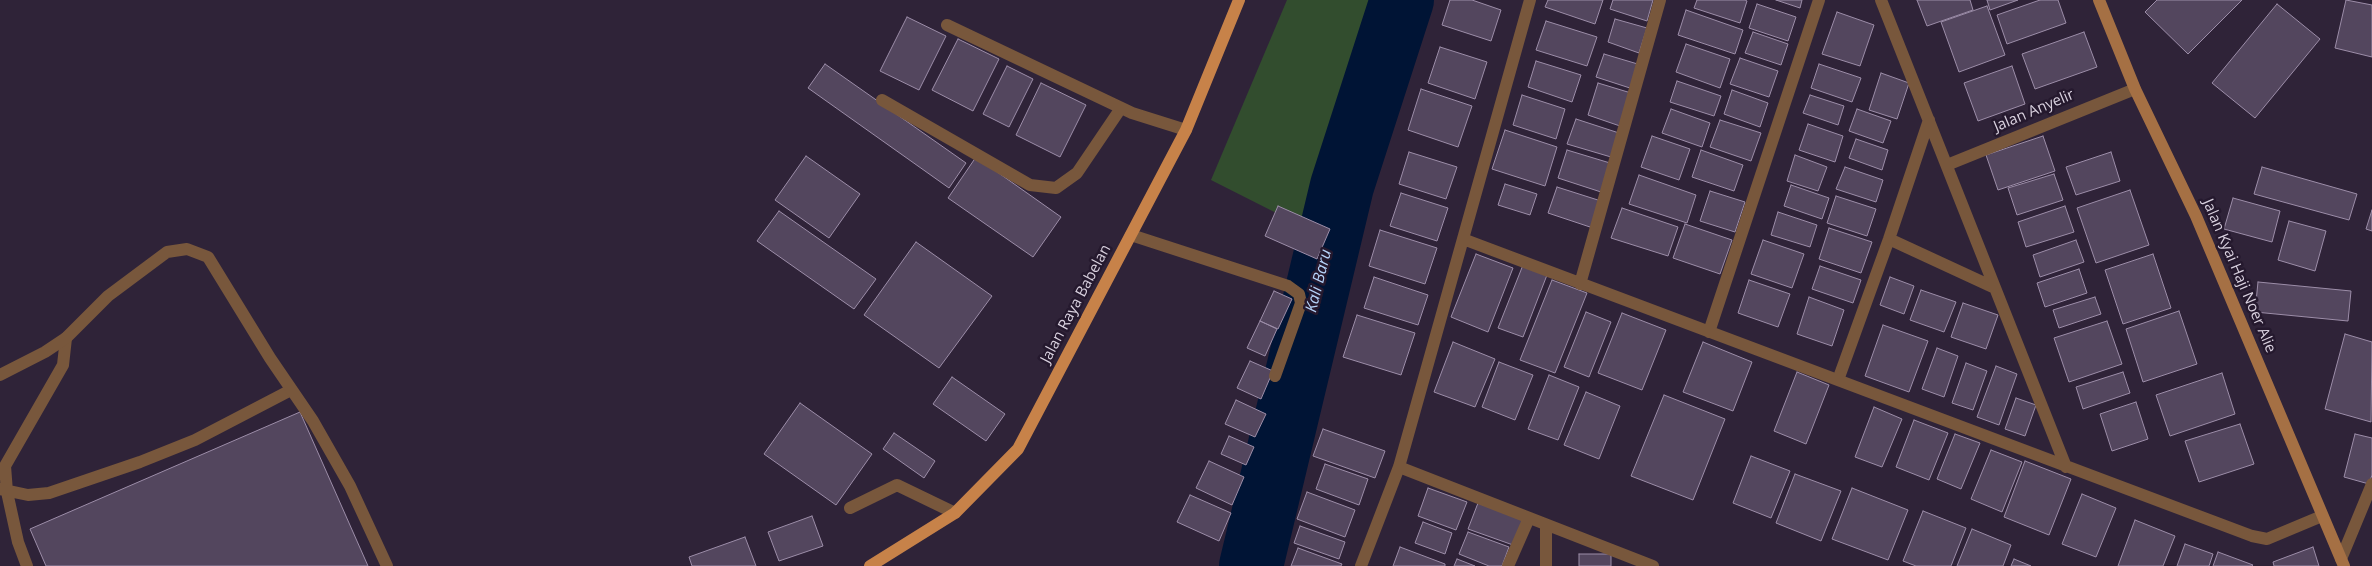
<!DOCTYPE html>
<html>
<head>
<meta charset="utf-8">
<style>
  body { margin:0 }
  canvas { display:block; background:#2f2338 }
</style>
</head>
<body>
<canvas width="2372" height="566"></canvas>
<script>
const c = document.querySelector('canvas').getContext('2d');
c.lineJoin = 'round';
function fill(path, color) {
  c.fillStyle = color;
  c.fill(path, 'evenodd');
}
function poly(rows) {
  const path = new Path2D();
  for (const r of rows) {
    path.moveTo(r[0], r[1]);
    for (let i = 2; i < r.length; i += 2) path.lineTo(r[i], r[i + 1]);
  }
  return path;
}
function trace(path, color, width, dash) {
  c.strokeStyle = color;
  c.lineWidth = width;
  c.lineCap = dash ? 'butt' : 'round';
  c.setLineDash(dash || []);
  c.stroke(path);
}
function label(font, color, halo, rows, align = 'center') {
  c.font = font + ' "Open Sans",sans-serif';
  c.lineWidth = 5;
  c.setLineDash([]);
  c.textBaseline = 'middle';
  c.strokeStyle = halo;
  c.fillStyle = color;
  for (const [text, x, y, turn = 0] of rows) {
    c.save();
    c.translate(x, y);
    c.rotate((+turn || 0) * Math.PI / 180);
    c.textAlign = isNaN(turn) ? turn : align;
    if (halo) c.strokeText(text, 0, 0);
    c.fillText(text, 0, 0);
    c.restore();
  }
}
fill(poly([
  [1287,0,1381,0,1308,229,1211,180]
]), '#324d2e');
trace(poly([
  [1251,566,1342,186,1402,0]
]), '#001435', 64);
const building = poly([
  [1450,0,1472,0,1501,10,1491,41,1442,25,1450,0],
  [1548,0,1603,0,1595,24,1545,7,1548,0],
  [1613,0,1653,0,1647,21,1610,9,1613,0],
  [1697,0,1745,0,1747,1,1740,23,1694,8,1697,0],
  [1776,0,1802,0,1800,8,1776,0],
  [1917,0,1970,0,1973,10,1927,26,1917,0],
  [1987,0,2018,0,1990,10,1987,0],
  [2040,0,2058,0,2066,23,2007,44,1997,15,2040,0],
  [2157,0,2242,0,2188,54,2145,12,2157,0],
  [2346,0,2372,5,2372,57,2335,48,2346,0],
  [1757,4,1796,17,1788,41,1749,28,1757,4],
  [2277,4,2320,39,2255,118,2212,83,2277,4],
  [1987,6,2005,55,1959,72,1941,22,1987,6],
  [1686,10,1743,30,1735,54,1678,35,1686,10],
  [1837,12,1874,25,1860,66,1822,54,1837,12],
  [907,17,946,36,919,90,880,71,907,17],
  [1615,19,1647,28,1639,53,1608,42,1615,19],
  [1546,21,1597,37,1587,66,1536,50,1546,21],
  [1753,32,1788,44,1781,65,1745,53,1753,32],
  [2084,32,2097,67,2035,89,2022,54,2084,32],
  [958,39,999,59,973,111,932,90,958,39],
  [1686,44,1730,59,1720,88,1676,72,1686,44],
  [1440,47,1487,62,1475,99,1428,83,1440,47],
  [1604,54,1641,65,1633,89,1596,77,1604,54],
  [1740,58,1778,71,1769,97,1730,84,1740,58],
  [1536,61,1581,75,1572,102,1528,87,1536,61],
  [825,64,966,163,949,188,808,88,825,64],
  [1819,64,1861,78,1852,102,1811,88,1819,64],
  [1007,66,1033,79,1009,127,983,114,1007,66],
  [2012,66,2025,104,1978,121,1964,83,2012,66],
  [1881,73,1909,83,1897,119,1869,110,1881,73],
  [1677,81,1721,96,1714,116,1670,102,1677,81],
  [1041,83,1086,105,1060,157,1016,135,1041,83],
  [1598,83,1631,93,1620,126,1588,115,1598,83],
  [1421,89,1472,106,1458,147,1408,130,1421,89],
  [1732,90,1768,103,1760,127,1724,114,1732,90],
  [1522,95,1565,109,1556,139,1513,125,1522,95],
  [1810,95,1844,106,1838,125,1803,113,1810,95],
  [1671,109,1710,123,1702,147,1662,133,1671,109],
  [1857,109,1891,121,1883,143,1849,131,1857,109],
  [1576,119,1619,133,1611,157,1567,144,1576,119],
  [1720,120,1761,133,1751,161,1710,147,1720,120],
  [1808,124,1843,136,1835,162,1799,150,1808,124],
  [1505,130,1557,147,1545,186,1492,169,1505,130],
  [1652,136,1690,149,1679,180,1641,167,1652,136],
  [2043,136,2055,171,1998,190,1986,155,2043,136],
  [1856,139,1888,150,1882,170,1849,158,1856,139],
  [1567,150,1610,163,1601,192,1558,178,1567,150],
  [1701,150,1743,165,1734,191,1692,177,1701,150],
  [1409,152,1457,167,1446,199,1399,184,1409,152],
  [2111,152,2120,181,2076,195,2066,167,2111,152],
  [1795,155,1827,167,1818,191,1787,181,1795,155],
  [806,156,860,194,829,238,775,200,806,156],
  [976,157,1061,217,1033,257,948,198,976,157],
  [1845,167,1883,180,1876,202,1836,189,1845,167],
  [2262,167,2357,194,2349,220,2254,194,2262,167],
  [2054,174,2063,200,2017,215,2008,188,2054,174],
  [1639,175,1696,195,1687,223,1629,204,1639,175],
  [1505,184,1537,194,1530,215,1498,205,1505,184],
  [1791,185,1829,198,1822,219,1784,206,1791,185],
  [1557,187,1601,201,1593,228,1548,213,1557,187],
  [2130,190,2149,245,2096,263,2077,208,2130,190],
  [1710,191,1745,202,1735,232,1700,221,1710,191],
  [1401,193,1448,208,1437,241,1390,226,1401,193],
  [1836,196,1876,209,1867,236,1827,223,1836,196],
  [2233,198,2280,211,2272,242,2224,229,2233,198],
  [1278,206,1330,229,1317,259,1265,236,1278,206],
  [2065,206,2074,232,2026,247,2018,222,2065,206],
  [1622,208,1678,227,1668,256,1611,238,1622,208],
  [2372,210,2372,231,2366,229,2372,210],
  [779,211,876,279,854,309,757,241,779,211],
  [1778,212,1817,225,1810,247,1771,235,1778,212],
  [2289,221,2326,231,2315,271,2278,260,2289,221],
  [1685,224,1732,240,1720,274,1673,258,1685,224],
  [1829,228,1872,242,1861,273,1819,259,1829,228],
  [1380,230,1437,248,1425,284,1369,266,1380,230],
  [1763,240,1804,254,1792,288,1751,274,1763,240],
  [2076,240,2084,262,2040,277,2033,255,2076,240],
  [916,242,992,296,939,368,864,315,916,242],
  [1476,254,1513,268,1488,332,1451,317,1476,254],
  [2153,254,2171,308,2123,324,2105,270,2153,254],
  [1523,265,1547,275,1523,337,1498,328,1523,265],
  [1820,266,1861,280,1853,303,1812,289,1820,266],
  [2079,269,2087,293,2045,307,2037,283,2079,269],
  [1374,277,1428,295,1418,325,1364,308,1374,277],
  [1890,277,1914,286,1904,314,1880,305,1890,277],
  [1552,280,1587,293,1555,373,1520,360,1552,280],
  [1749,280,1790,294,1778,327,1738,313,1749,280],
  [2258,282,2351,291,2348,321,2255,312,2258,282],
  [1921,290,1956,302,1944,332,1910,320,1921,290],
  [1274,291,1292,299,1278,329,1260,321,1274,291],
  [1809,297,1844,310,1832,346,1797,334,1809,297],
  [2095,297,2101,314,2059,328,2053,310,2095,297],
  [1963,303,1998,315,1986,349,1951,337,1963,303],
  [2179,311,2197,364,2143,382,2126,329,2179,311],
  [1586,312,1611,322,1589,377,1564,367,1586,312],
  [1622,313,1666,330,1642,390,1598,373,1622,313],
  [1357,315,1415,333,1401,375,1343,357,1357,315],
  [1260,321,1277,329,1265,356,1247,348,1260,321],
  [2107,321,2122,364,2069,382,2054,338,2107,321],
  [1883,325,1928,341,1909,392,1865,376,1883,325],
  [2345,334,2372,342,2371,422,2325,409,2345,334],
  [1453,342,1495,359,1475,407,1434,392,1453,342],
  [1703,342,1752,362,1733,411,1683,392,1703,342],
  [1937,348,1958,356,1944,397,1922,389,1937,348],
  [1250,361,1273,371,1261,399,1237,388,1250,361],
  [1499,362,1533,375,1515,420,1482,407,1499,362],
  [1966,363,1987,371,1973,410,1952,403,1966,363],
  [1996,366,2017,374,1999,425,1977,417,1996,366],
  [1797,372,1829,385,1806,444,1774,431,1797,372],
  [2123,372,2130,393,2083,409,2076,387,2123,372],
  [2222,373,2235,414,2170,436,2156,395,2222,373],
  [1549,375,1579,387,1558,440,1528,429,1549,375],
  [952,377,1005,414,986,441,933,404,952,377],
  [1586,392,1620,406,1599,459,1564,445,1586,392],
  [1664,395,1725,419,1693,500,1631,476,1664,395],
  [2016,398,2036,405,2025,436,2005,429,2016,398],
  [1236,400,1266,414,1255,437,1225,424,1236,400],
  [2136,402,2148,439,2112,451,2100,414,2136,402],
  [800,403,872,454,836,505,764,454,800,403],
  [1874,407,1902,419,1882,467,1855,457,1874,407],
  [300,412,368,566,46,566,30,529,300,412],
  [1914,420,1948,433,1929,480,1896,467,1914,420],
  [2240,424,2254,464,2199,482,2185,441,2240,424],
  [1323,429,1385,451,1375,478,1313,456,1323,429],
  [894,433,935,461,924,478,883,449,894,433],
  [1955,434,1980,443,1961,489,1937,479,1955,434],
  [2355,434,2372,438,2372,475,2369,484,2344,477,2355,434],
  [1229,436,1254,447,1246,465,1221,454,1229,436],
  [1991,450,2022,462,2002,512,1971,499,1991,450],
  [1751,456,1790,471,1771,518,1733,503,1751,456],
  [1209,461,1244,477,1232,505,1196,488,1209,461],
  [2025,461,2071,479,2049,535,2004,517,2025,461],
  [1325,464,1368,479,1359,505,1316,489,1325,464],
  [1795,474,1841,491,1821,541,1776,523,1795,474],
  [1428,488,1467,502,1456,530,1418,516,1428,488],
  [1852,488,1908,510,1888,560,1832,539,1852,488],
  [1307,492,1355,510,1345,537,1297,519,1307,492],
  [2082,494,2116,508,2096,557,2062,544,2082,494],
  [1190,495,1231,513,1219,541,1177,522,1190,495],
  [1478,503,1523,520,1513,545,1468,529,1478,503],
  [1923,511,1966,528,1951,566,1916,566,1903,561,1923,511],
  [812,516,823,546,779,561,768,532,812,516],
  [2135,520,2175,536,2163,566,2118,566,2135,520],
  [1423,522,1452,533,1445,554,1415,543,1423,522],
  [1300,526,1345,542,1339,559,1294,543,1300,526],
  [1972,529,2011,545,2003,566,1957,566,1972,529],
  [1468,532,1509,547,1502,566,1489,566,1459,554,1468,532],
  [745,537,756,566,692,566,689,557,745,537],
  [2185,544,2213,554,2209,566,2177,566,2185,544],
  [1400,547,1445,564,1445,566,1393,566,1400,547],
  [2313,547,2319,566,2274,566,2273,562,2313,547],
  [1298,548,1342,564,1341,566,1291,566,1298,548],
  [2218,552,2253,565,2252,566,2213,566,2218,552],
  [1579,554,1611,554,1611,566,1579,566,1579,554],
  [1457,559,1475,566,1454,566,1457,559],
  [2014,559,2031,566,2011,566,2014,559]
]);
fill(building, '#53465e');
trace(building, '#9c8da8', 1);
trace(poly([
  [947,25,1132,113,1186,130],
  [882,100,1030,185,1056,188,1077,173,1121,108],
  [0,489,28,495,49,493,140,462,195,440,291,390],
  [850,508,897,485,955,513],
  [27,566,18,542,7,492,5,466,63,365,66,338]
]), '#78573c', 12);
trace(poly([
  [1881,0,2066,467],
  [1947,165,2135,89],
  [1131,235,1288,286,1299,294,1301,303,1275,376],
  [1463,239,2252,536,2267,539,2322,516],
  [1889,239,1995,288],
  [1580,284,1660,0],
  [1709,332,1819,0],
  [0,375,45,352,66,338,108,296,167,252,187,249,208,257,270,358,313,421,350,486,387,566],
  [1838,380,1889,239,1929,120],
  [1399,467,1653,566],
  [2341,559,2372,484],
  [1361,566,1399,467,1530,0],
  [1508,566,1529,518],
  [1546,566,1546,525]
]), '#78573c', 12);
trace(poly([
  [2099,0,2135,89,2196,216,2344,566]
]), '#a57044', 12);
trace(poly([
  [870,566,955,513,1018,449,1186,130,1239,0]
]), '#c78249', 12);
label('15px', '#d9d1df', '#25192e', [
  ["Jalan Anyelir",2034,111,-23],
  ["Jalan Kyai Haji Noer Alie",2239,276,67],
  ["Jalan Raya Babelan",1076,304,-62]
]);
label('italic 16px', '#b6d3f9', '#25192e', [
  ["Kali Baru",1319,281,-76]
]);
</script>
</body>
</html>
